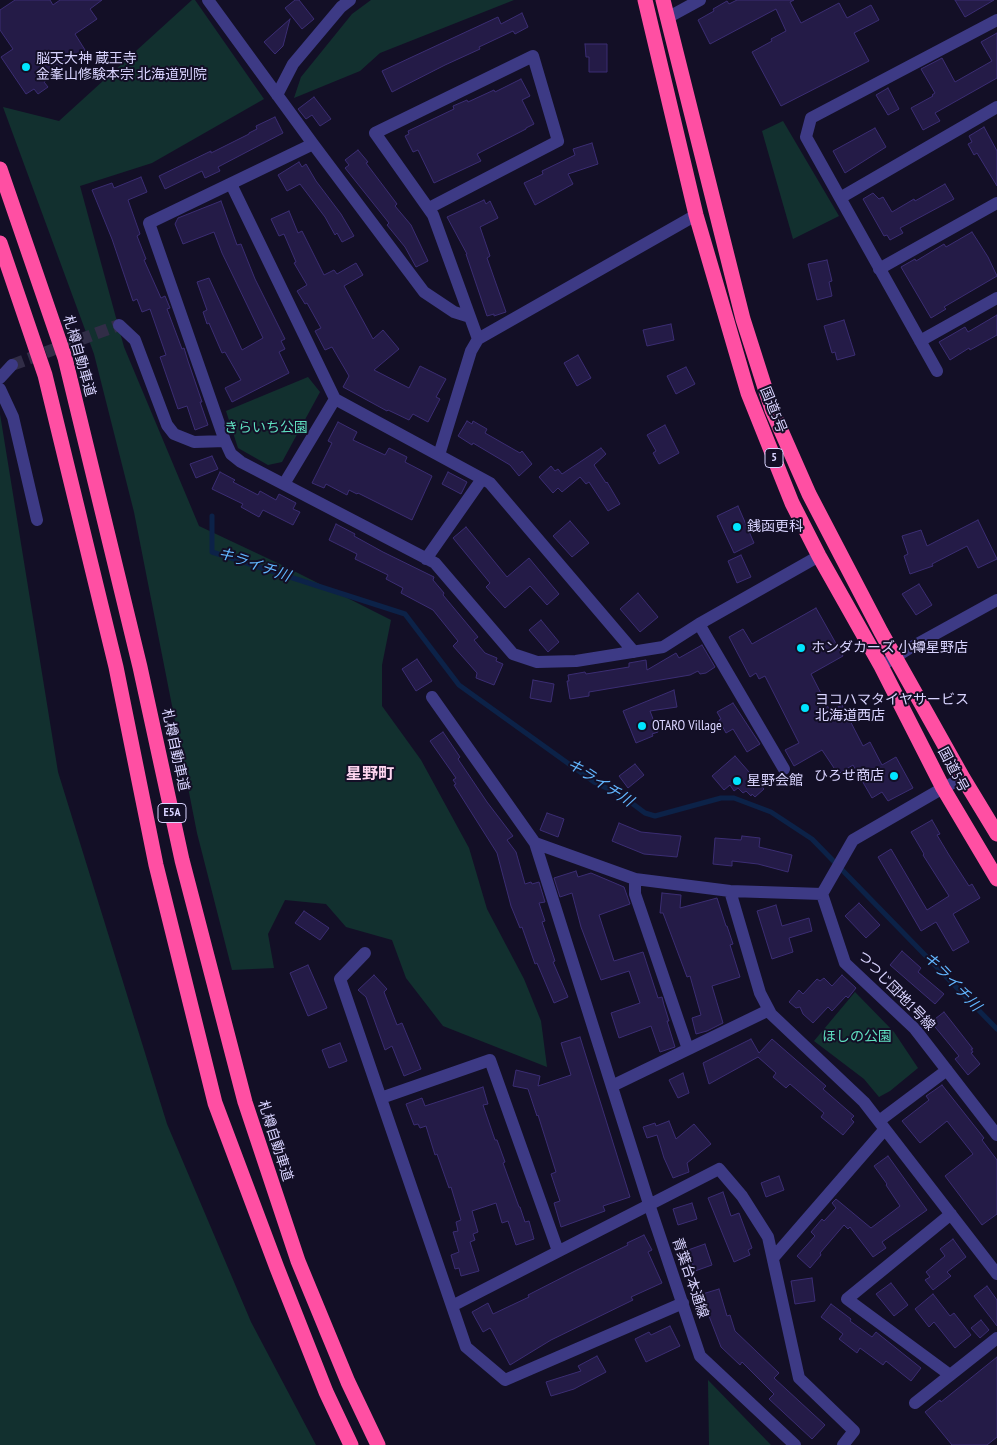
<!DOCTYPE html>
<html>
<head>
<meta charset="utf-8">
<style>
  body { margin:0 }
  canvas { display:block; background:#130f26 }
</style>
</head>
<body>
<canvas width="997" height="1445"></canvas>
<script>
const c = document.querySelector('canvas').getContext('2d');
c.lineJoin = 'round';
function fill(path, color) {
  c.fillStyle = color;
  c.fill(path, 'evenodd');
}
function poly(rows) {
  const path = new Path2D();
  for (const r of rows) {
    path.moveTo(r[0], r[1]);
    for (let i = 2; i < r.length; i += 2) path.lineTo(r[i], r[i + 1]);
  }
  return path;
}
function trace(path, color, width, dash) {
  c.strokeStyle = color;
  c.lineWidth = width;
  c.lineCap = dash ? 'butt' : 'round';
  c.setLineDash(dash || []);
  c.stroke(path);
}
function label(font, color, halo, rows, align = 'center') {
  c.font = font + ' "PT Sans Narrow","Noto Sans JP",sans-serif';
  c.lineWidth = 4;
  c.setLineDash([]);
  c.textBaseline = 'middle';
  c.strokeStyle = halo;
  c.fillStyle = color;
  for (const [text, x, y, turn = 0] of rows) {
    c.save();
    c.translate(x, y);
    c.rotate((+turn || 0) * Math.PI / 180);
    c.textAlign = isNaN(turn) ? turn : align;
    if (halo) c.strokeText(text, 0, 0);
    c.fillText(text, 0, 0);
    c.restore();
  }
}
fill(poly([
  [192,0,195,0,264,99,152,163,80,186,124,347,199,526,286,567,391,620,382,665,382,706,421,760,469,848,487,909,524,979,541,1021,547,1067,443,1026,406,978,392,940,346,927,326,904,285,900,268,934,274,968,232,970,197,833,134,512,94,354,3,107,59,121],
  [371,0,514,0,380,53,360,71,294,98,301,77,352,14],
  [783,121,839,216,793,239,762,131],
  [308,377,320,392,282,462,268,465,238,448,226,411],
  [0,414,58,772,167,1124,251,1322,316,1445,0,1445],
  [855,992,894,1032,918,1068,890,1091,879,1097,864,1079,814,1041],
  [708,1380,771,1445,709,1445]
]), '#12302f');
trace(poly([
  [212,516,212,552,405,614,459,685,594,782,621,795,645,813,655,816,721,798,734,798,771,812,812,839,997,1029]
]), '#0c2248', 5);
const building = poly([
  [15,0,50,0,53,5,60,0,102,0,90,9,97,19,75,34,85,50,50,74,52,76,44,82,48,87,38,94,34,89,26,94,1,57,13,49,0,30,0,10,15,0],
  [295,0,299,0,314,19,302,29,285,8,295,0],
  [737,0,794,0,790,2,801,23,839,3,847,18,871,5,879,20,854,33,869,61,781,106,752,52,772,41,771,39,786,31,776,9,710,44,698,20,714,11,713,9,727,1,729,4,737,0],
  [955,0,994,0,965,17,955,0],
  [522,13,528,27,515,34,513,31,479,47,480,49,445,65,392,92,382,71,498,17,501,24,522,13],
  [290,19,283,46,275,54,264,42,290,19],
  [997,33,997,78,935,113,940,121,923,130,911,108,933,96,932,95,935,93,921,69,942,58,955,82,992,61,981,42,997,33],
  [585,44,607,44,607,72,589,72,589,57,586,57,585,44],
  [521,79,530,96,522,100,534,124,526,128,526,129,477,154,481,161,434,183,418,150,413,152,405,136,409,134,408,131,454,109,453,106,467,100,468,102,494,90,495,92,521,79],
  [888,88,899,109,888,115,876,95,888,88],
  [314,97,331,119,320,126,312,115,306,119,298,109,314,97],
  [275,117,283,133,218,167,220,171,205,178,202,171,165,189,159,176,211,151,211,153,249,134,249,133,257,129,256,126,275,117],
  [984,127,997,151,997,186,977,153,974,155,968,144,972,142,969,136,984,127],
  [875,128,886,147,845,173,833,151,875,128],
  [592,143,598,164,568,174,573,184,535,205,524,183,543,174,542,171,575,155,573,149,592,143],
  [358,150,368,162,366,163,397,204,395,206,411,225,428,261,416,267,405,247,387,225,389,223,345,168,349,165,345,160,358,150],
  [299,162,302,167,306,164,316,181,341,214,354,236,342,242,337,233,335,235,325,217,300,184,287,191,278,175,299,162],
  [141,177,147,192,128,200,140,234,137,236,146,259,144,260,161,298,165,296,170,308,167,309,182,349,184,348,188,361,202,402,200,402,208,425,195,430,187,406,178,409,160,357,166,355,150,309,142,312,137,299,133,301,112,239,92,190,112,183,114,188,141,177],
  [945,184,954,199,900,228,903,233,890,240,887,235,884,236,863,199,873,193,879,199,883,197,892,212,914,199,915,201,945,184],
  [484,200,486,204,490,201,498,218,480,227,490,256,487,258,506,312,494,316,494,314,487,316,466,254,467,254,447,217,484,200],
  [221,201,237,245,241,244,255,279,285,339,281,341,285,349,279,352,289,373,232,402,225,388,241,380,225,352,222,353,209,323,207,324,203,312,207,310,197,282,209,278,242,350,263,338,222,253,214,232,183,244,175,224,178,218,221,201],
  [289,211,298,233,302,231,324,275,334,270,337,274,356,263,363,275,344,286,373,339,383,330,399,349,374,370,409,388,420,366,446,379,436,397,440,399,428,422,413,414,409,420,388,410,387,411,343,387,349,376,332,347,325,350,315,331,321,328,307,303,305,304,297,291,307,285,294,263,296,262,284,234,279,236,271,219,289,211],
  [972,232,988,257,997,276,944,307,946,309,931,318,901,267,915,259,916,261,944,244,946,247,972,232],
  [827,260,832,281,829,282,832,296,817,300,808,264,827,260],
  [997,315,997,335,970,350,969,348,950,360,939,342,965,327,968,332,997,315],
  [844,320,855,355,837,360,835,352,832,353,824,326,844,320],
  [671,324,674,340,647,346,643,330,671,324],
  [578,355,591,378,577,386,564,363,578,355],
  [686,367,695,384,676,394,667,376,686,367],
  [467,421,472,424,473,421,487,429,485,433,520,453,522,451,532,464,519,476,510,465,473,443,472,445,458,436,467,421],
  [338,422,357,432,353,440,385,455,389,448,407,457,405,462,432,476,412,520,358,493,357,494,349,490,347,495,326,484,324,488,312,483,332,443,328,441,338,422],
  [665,425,679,453,659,464,653,453,656,451,647,435,665,425],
  [601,448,606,454,594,465,606,483,607,482,620,504,608,511,589,482,586,484,580,477,562,492,558,488,553,493,539,477,551,466,555,471,558,469,562,474,601,448],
  [212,456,218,469,196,478,190,464,212,456],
  [220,472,235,480,233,482,258,495,260,491,276,500,279,494,296,503,293,509,300,512,293,525,263,510,259,517,241,507,243,504,212,489,220,472],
  [448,472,467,482,461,494,442,484,448,472],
  [738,506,754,543,734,553,717,516,738,506],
  [978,520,997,559,978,568,967,546,932,564,933,566,910,574,904,556,908,554,902,536,921,530,927,546,978,520],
  [570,521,589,543,572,557,553,536,570,521],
  [336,524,355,534,354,536,383,552,434,577,433,580,444,593,443,595,478,637,474,640,485,653,497,658,496,661,503,664,494,685,476,678,477,673,453,646,458,641,433,610,401,593,403,588,386,579,388,575,355,559,357,554,329,540,336,524],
  [466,527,507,577,529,558,559,594,547,605,530,586,505,608,486,587,490,583,453,538,466,527],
  [741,555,751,577,737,583,728,561,741,555],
  [919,584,932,605,916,615,902,594,919,584],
  [638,593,658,617,640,632,620,609,638,593],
  [816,608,843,656,811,674,830,711,842,705,863,746,870,742,882,765,896,757,913,788,888,801,882,792,872,798,853,765,838,774,822,750,794,766,785,750,799,743,765,676,759,679,756,673,750,677,729,637,743,629,752,644,816,608],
  [541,620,559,642,548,652,529,630,541,620],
  [702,645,715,667,706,673,700,674,698,671,690,675,589,692,589,696,570,699,567,681,569,681,568,675,585,672,586,674,629,667,629,663,646,660,647,670,676,653,679,658,702,645],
  [417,659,432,681,416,691,402,669,417,659],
  [533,680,554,684,551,702,530,698,533,680],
  [674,690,677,707,650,711,658,732,652,734,653,736,636,743,623,711,674,690],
  [733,703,760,744,747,752,733,729,726,733,719,720,721,719,717,712,733,703],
  [443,732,460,757,458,759,487,802,513,836,507,840,516,852,525,884,531,882,532,884,539,882,545,902,539,903,545,921,542,922,555,961,553,962,568,997,554,1003,537,963,535,964,522,927,520,928,511,906,497,853,454,785,456,784,453,780,456,778,430,741,443,732],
  [735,756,764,789,755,797,752,794,751,796,746,791,743,793,738,788,734,791,730,785,724,790,712,776,735,756],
  [635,764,644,775,628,788,619,776,635,764],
  [547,813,564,819,558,837,540,830,547,813],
  [932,820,940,834,937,835,949,855,969,886,972,884,980,898,953,914,969,942,953,951,936,922,921,931,878,857,891,849,927,910,949,896,923,855,924,854,911,832,932,820],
  [619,823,641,832,681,836,677,857,644,854,612,841,619,823],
  [742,836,760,838,759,847,792,855,788,872,758,864,732,861,732,866,713,864,715,838,741,840,742,836],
  [576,871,578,877,591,873,624,887,630,904,599,915,614,961,643,952,658,998,662,997,664,1005,669,1021,667,1021,675,1047,660,1052,651,1026,619,1038,611,1013,640,1003,629,971,601,980,581,927,572,893,560,897,554,878,576,871],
  [662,893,681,895,680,908,717,898,726,926,727,926,733,944,730,945,740,977,712,986,723,1023,707,1031,696,1034,692,1018,701,1015,690,976,687,977,663,913,660,913,662,893],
  [859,903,880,925,866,938,845,916,859,903],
  [776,905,782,926,809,918,812,931,789,938,793,952,772,959,757,911,776,905],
  [304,911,329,928,320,940,295,923,304,911],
  [902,951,921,968,918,972,944,994,935,1004,890,965,902,951],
  [308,965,327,1008,308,1016,290,973,308,965],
  [374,975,387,989,384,992,397,1025,402,1023,421,1069,404,1076,392,1046,385,1050,366,997,358,990,374,975],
  [842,975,856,988,848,998,846,996,832,1011,828,1007,813,1023,803,1014,800,1007,796,1008,789,1002,799,990,803,994,817,979,820,981,824,978,832,986,842,975],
  [944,1012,973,1049,971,1049,973,1052,971,1053,980,1064,968,1075,955,1059,959,1056,931,1022,944,1012],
  [580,1037,630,1197,603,1206,605,1211,561,1227,554,1203,560,1201,551,1174,556,1172,538,1115,537,1116,528,1089,513,1086,516,1070,540,1076,538,1086,571,1075,561,1043,580,1037],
  [751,1039,759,1053,772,1039,826,1086,823,1089,854,1116,851,1119,854,1122,843,1135,821,1117,824,1113,790,1084,786,1088,773,1077,776,1073,758,1057,709,1084,703,1063,751,1039],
  [340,1043,347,1061,329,1068,322,1050,340,1043],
  [683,1073,689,1093,678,1098,669,1080,683,1073],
  [942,1085,984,1138,982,1140,997,1160,997,1214,982,1225,945,1176,973,1154,947,1121,920,1143,902,1121,929,1100,926,1096,942,1085],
  [483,1087,488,1104,483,1105,495,1140,497,1140,505,1162,503,1163,519,1207,520,1207,525,1222,529,1221,534,1239,516,1245,508,1221,502,1223,496,1203,472,1211,478,1232,473,1234,475,1240,470,1242,479,1271,461,1276,459,1268,455,1269,451,1255,459,1252,453,1232,458,1231,456,1222,461,1220,451,1187,449,1188,437,1154,435,1155,426,1126,420,1128,418,1124,414,1125,406,1104,422,1098,425,1106,483,1087],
  [669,1121,676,1139,694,1124,711,1144,687,1163,689,1172,673,1178,664,1158,657,1135,647,1138,643,1127,655,1123,656,1126,669,1121],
  [888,1156,927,1210,882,1242,886,1248,873,1257,850,1227,848,1229,844,1225,820,1253,821,1255,810,1268,797,1256,815,1236,811,1232,822,1219,824,1221,836,1208,832,1203,836,1199,871,1228,900,1206,886,1185,887,1184,874,1166,888,1156],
  [779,1176,784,1190,766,1197,761,1183,779,1176],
  [723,1192,731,1216,739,1213,752,1248,748,1250,750,1255,734,1262,708,1198,723,1192],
  [692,1203,697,1219,678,1225,673,1209,692,1203],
  [644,1235,652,1250,648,1252,662,1283,631,1297,633,1300,551,1340,510,1365,492,1331,490,1328,483,1332,472,1312,488,1303,493,1314,529,1297,528,1295,577,1270,628,1245,627,1243,644,1235],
  [953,1239,966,1257,947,1272,951,1276,933,1290,925,1280,930,1277,926,1272,945,1256,940,1249,953,1239],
  [705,1244,712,1265,695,1271,688,1250,705,1244],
  [812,1278,815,1301,795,1304,791,1281,812,1278],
  [891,1283,908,1305,894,1316,876,1294,891,1283],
  [987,1286,997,1300,997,1326,974,1296,987,1286],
  [719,1289,727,1316,730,1315,735,1331,779,1373,774,1378,825,1425,812,1439,769,1399,774,1394,742,1362,740,1365,721,1347,709,1316,706,1317,699,1295,719,1289],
  [933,1294,950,1316,954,1313,971,1335,955,1348,934,1322,929,1327,915,1309,933,1294],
  [831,1304,851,1319,850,1321,872,1337,876,1332,921,1368,911,1381,886,1361,883,1365,860,1348,857,1353,839,1339,843,1334,821,1317,831,1304],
  [981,1320,989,1330,980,1338,971,1328,981,1320],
  [670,1326,680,1346,646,1362,635,1339,649,1332,651,1335,670,1326],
  [597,1356,606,1372,574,1389,551,1396,546,1382,581,1371,578,1366,597,1356],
  [997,1357,997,1437,987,1445,952,1445,925,1412,940,1400,941,1402,997,1357]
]);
fill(building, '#241b47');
trace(building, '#3b2d73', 1);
trace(poly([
  [12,365,119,325]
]), '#312d47', 12, [12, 6]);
trace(poly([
  [208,0,313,144,424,292,454,312,470,317],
  [667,18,700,0],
  [277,95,293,64,341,7,350,0],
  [313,144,149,223,225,441,231,454,241,462,435,563,513,654,537,662,576,661,663,647,699,624,819,556],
  [231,184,335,399,490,483,634,652],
  [840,198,997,107],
  [429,208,558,141,533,56,375,133,433,215,478,339],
  [879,269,997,203],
  [119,325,135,340,167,425,174,434,194,442,225,441],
  [920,341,997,298],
  [937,371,806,137,811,118,997,20],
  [0,378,12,365],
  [0,389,13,417,37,520],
  [439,455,471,351,478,339,696,215],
  [284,484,335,399],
  [426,559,482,479],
  [699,624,784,769],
  [881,666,910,648,997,600],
  [432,697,535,843,649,1204,700,1356,795,1445],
  [963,778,943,788,853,840,822,894,845,963,915,1029,997,1135],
  [535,843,635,879,730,891,822,894],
  [635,879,635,894,688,1049],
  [730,891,760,993,771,1014,864,1102,997,1274],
  [365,953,340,979,466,1347,505,1380,683,1303],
  [612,1086,769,1010],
  [381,1098,490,1060,558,1251],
  [879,1121,947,1070],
  [773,1258,885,1129],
  [452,1306,719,1169,742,1196,768,1237,799,1378,854,1431,843,1445],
  [950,1375,847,1299,951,1214],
  [915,1403,997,1338]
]), '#3d3a85', 12);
trace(poly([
  [645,0,696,215,748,393,792,503,819,556,881,666,943,788,997,879],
  [663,0,743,319,772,410,809,494,881,632,963,778,997,834],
  [0,169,65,358,140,667,182,860,245,1102,298,1261,348,1382,378,1445],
  [0,243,45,375,116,667,156,865,215,1103,277,1268,326,1392,351,1445]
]), '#ff4fa3', 15);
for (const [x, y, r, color] of [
  [26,67,5,"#00e5ff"],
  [737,527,5,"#00e5ff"],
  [801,648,5,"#00e5ff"],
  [805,708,5,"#00e5ff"],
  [642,726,5,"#00e5ff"],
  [894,776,5,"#00e5ff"],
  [737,781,5,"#00e5ff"]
]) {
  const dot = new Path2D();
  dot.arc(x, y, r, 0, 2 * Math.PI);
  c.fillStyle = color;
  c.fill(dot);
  trace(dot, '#130f26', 2);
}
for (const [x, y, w] of [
  [774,458,18],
  [172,813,28]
]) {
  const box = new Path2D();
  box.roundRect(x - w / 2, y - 9.5, w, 19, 4);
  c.fillStyle = '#130f26';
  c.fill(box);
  trace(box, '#d9d4ff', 1);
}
label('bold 12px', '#d9d4ff', null, [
  ["5",774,458],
  ["E5A",172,813]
]);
label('14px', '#d9d4ff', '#130f26', [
  ["脳天大神 蔵王寺",36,59],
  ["金峯山修験本宗 北海道別院",36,75],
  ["銭函更科",747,527],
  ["ホンダカーズ 小樽星野店",811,648],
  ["ヨコハマタイヤサービス",815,700],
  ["北海道西店",815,716],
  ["OTARO Village",652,726],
  ["ひろせ商店",884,776,"right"],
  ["星野会館",747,781]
], 'left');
label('14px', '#d9d4ff', '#130f26', [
  ["札樽自動車道",79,356,74],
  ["国道5号",773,410,68],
  ["札樽自動車道",175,750,78],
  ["国道5号",953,770,62],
  ["つつじ団地1号線",896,991,46],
  ["札樽自動車道",275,1141,72],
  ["青葉台本通線",690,1278,71]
]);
label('14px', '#5fe0c0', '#130f26', [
  ["きらいち公園",266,428],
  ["ほしの公園",857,1037]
]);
label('italic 15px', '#62b6ff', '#130f26', [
  ["キライチ川",254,565,19],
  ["キライチ川",600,783,33],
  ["キライチ川",952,982,46]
]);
label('bold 16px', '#ffd6f0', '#130f26', [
  ["星野町",370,774]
]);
</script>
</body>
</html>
